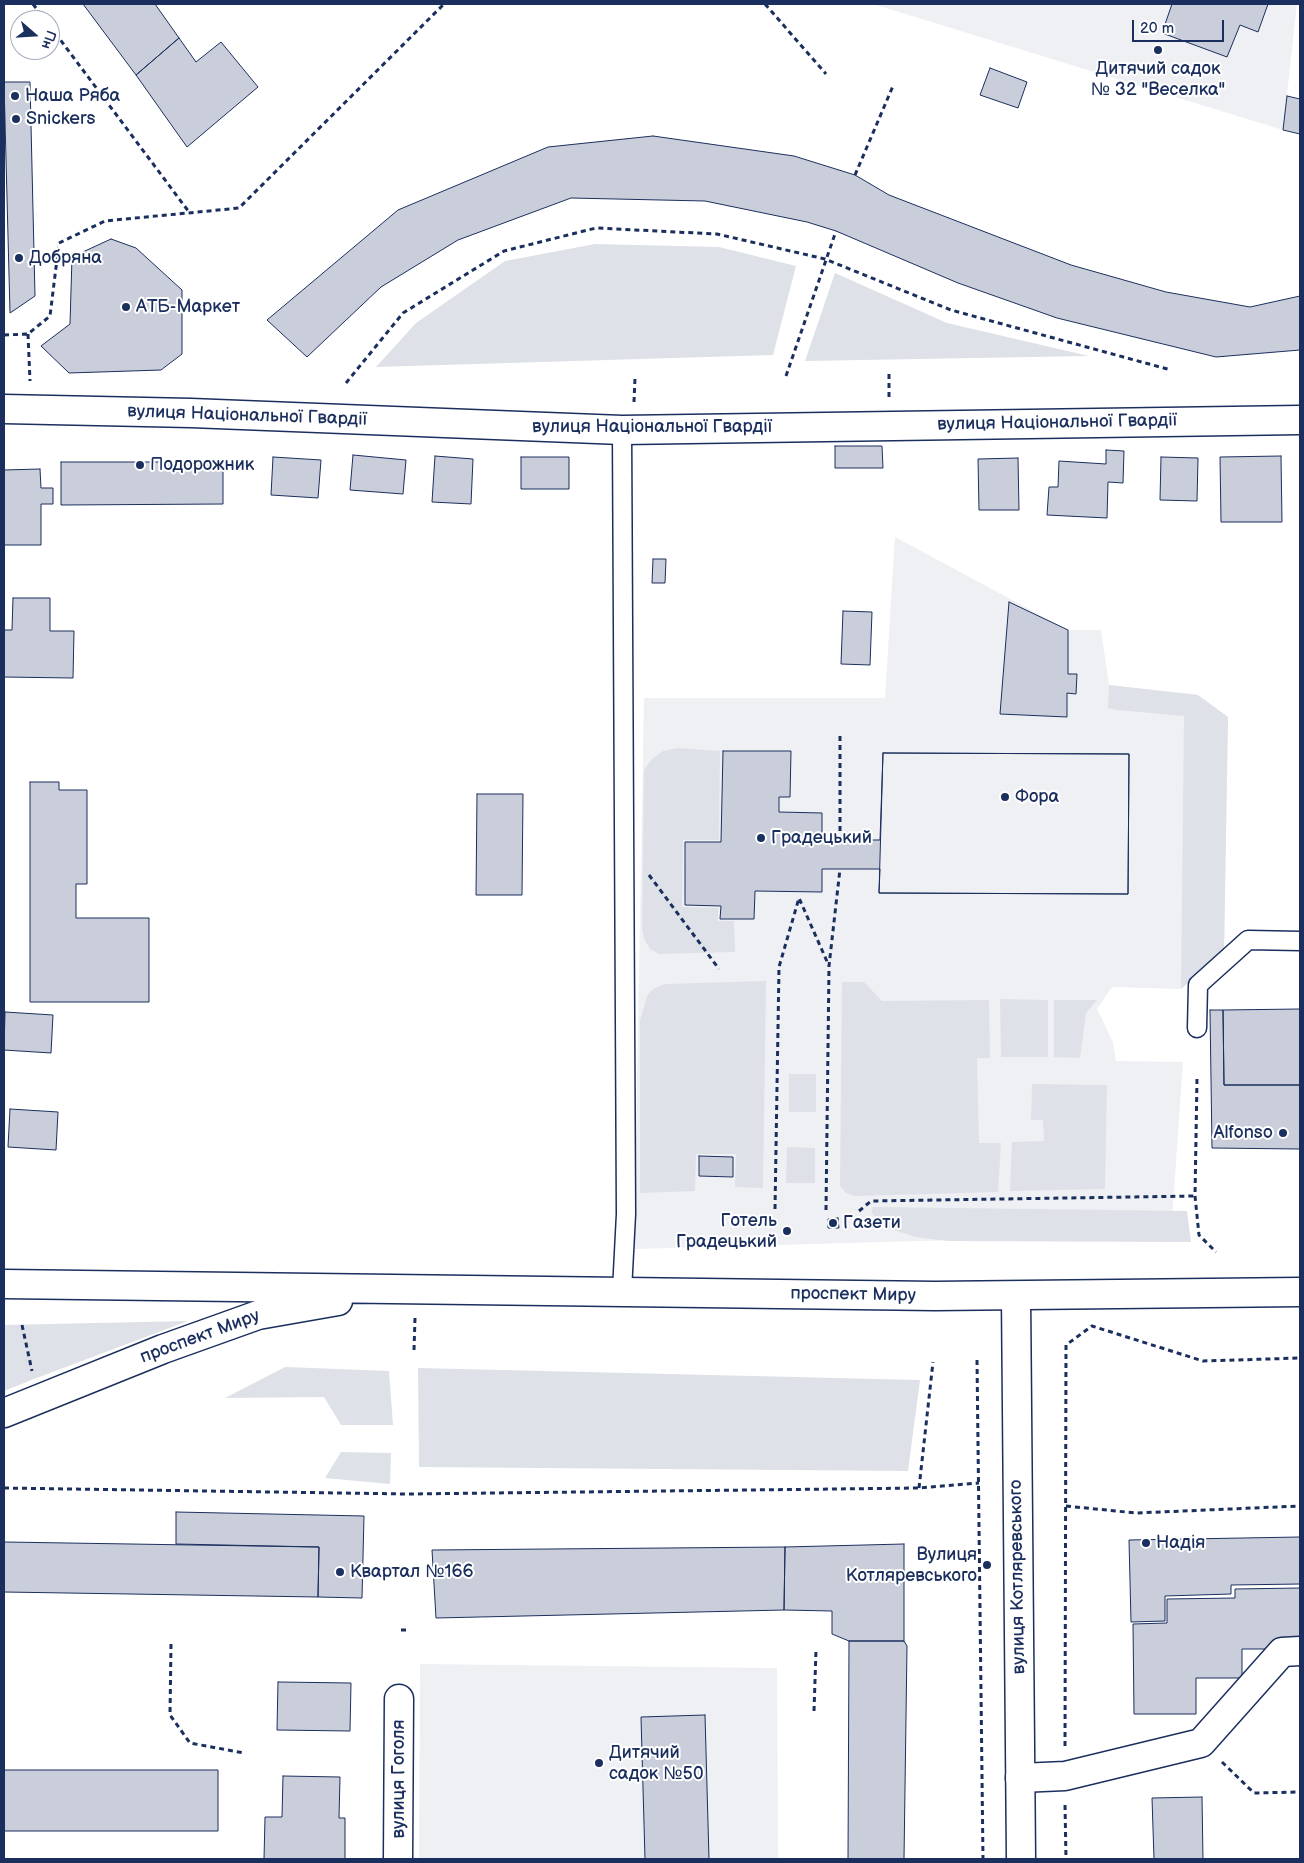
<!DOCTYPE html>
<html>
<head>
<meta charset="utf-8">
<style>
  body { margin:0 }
  #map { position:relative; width:1304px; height:1863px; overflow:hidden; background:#fff; font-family:"Balsamiq Sans",sans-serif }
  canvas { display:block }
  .frame { position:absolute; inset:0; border:5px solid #1b2f5e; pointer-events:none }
  .north { position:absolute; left:10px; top:10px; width:50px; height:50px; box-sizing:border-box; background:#fff; border:1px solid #a4acbf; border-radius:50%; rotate:109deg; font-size:14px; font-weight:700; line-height:20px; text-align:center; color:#1b2f5e }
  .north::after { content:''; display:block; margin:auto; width:18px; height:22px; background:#1b2f5e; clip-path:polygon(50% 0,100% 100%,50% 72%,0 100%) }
  .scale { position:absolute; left:1132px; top:20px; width:92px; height:22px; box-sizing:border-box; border:2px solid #1b2f5e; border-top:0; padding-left:6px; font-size:15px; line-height:18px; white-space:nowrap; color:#1b2f5e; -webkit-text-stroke:4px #fff; paint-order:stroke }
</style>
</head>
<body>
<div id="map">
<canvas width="1304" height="1863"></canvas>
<div class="frame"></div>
<div class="north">Пн</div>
<div class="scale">20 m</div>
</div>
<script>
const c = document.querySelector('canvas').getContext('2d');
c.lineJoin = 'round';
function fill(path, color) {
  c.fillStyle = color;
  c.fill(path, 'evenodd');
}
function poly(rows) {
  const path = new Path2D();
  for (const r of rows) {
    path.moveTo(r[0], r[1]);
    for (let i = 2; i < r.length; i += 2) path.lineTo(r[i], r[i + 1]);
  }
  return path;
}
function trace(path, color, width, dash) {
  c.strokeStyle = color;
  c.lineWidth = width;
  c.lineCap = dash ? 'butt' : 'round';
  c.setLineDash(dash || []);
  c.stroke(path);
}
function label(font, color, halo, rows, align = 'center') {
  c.font = font + ' "Balsamiq Sans",sans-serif';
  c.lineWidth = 4;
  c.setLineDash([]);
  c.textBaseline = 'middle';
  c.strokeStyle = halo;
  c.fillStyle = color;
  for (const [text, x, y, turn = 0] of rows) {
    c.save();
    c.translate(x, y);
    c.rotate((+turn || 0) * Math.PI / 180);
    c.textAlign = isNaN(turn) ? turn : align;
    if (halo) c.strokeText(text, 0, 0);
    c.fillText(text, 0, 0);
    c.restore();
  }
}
fill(poly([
  [873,4,1297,4,1283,130],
  [895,537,1068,630,1101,630,1109,685,1198,695,1228,717,1224,951,1181,989,1112,987,1097,1009,1113,1042,1116,1061,1183,1062,1171,1234,634,1249,644,698,885,698],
  [420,1664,777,1668,778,1859,419,1859]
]), '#eff0f4');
fill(poly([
  [595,244,719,247,796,266,773,355,376,367,416,323,505,261],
  [835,273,947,323,1089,356,805,361],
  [1109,685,1198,695,1228,717,1224,951,1181,989,1184,716,1117,710,1108,708],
  [678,748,720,751,719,840,683,840,682,907,718,908,718,921,734,921,735,952,659,954,650,949,644,939,642,928,644,770,652,759,663,751],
  [766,981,763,1188,735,1187,736,1154,696,1154,695,1191,640,1193,640,1021,647,996,653,989,665,984],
  [842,982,864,982,882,1001,989,1000,990,1058,977,1058,979,1143,1001,1143,998,1192,854,1196,846,1193,840,1186],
  [1000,999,1048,1000,1048,1057,1001,1057],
  [1054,1000,1097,1000,1086,1013,1080,1058,1054,1057],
  [789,1074,816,1074,816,1112,789,1112],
  [1032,1084,1107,1085,1105,1189,1010,1191,1012,1142,1044,1141,1043,1120,1031,1120],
  [787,1147,815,1148,815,1183,786,1183],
  [873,1207,1187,1211,1191,1242,948,1241,916,1237,888,1228,874,1216,871,1211],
  [188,1321,34,1379,4,1391,4,1325],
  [285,1367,389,1371,393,1425,341,1425,324,1397,225,1398],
  [418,1368,920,1380,908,1471,419,1467],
  [341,1452,391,1453,390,1484,325,1478]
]), '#dee1e7');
const building = poly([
  [83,4,155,4,179,38,136,75,83,4],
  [1172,4,1268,4,1258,32,1240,25,1227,57,1162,33,1172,4],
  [179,38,196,62,221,42,258,87,187,147,136,75,179,38],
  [990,68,1027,82,1018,108,980,95,990,68],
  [4,82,30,82,35,296,10,313,4,82],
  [1287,96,1300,99,1300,134,1283,130,1287,96],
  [653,136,794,156,855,175,889,195,1071,265,1166,292,1250,307,1300,296,1300,350,1216,357,1057,318,958,283,836,231,807,222,705,201,571,198,458,240,381,287,307,357,267,320,398,210,548,147,653,136],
  [111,239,136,248,182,290,182,354,161,370,69,373,41,346,70,324,72,257,111,239],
  [835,446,882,446,883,468,835,468,835,446],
  [1106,450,1124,451,1123,483,1108,482,1107,518,1047,515,1049,487,1058,487,1059,461,1106,464,1106,450],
  [353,455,406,460,403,494,350,490,353,455],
  [435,456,473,459,471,504,432,502,435,456],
  [1281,456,1282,522,1221,522,1220,457,1281,456],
  [273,457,321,460,318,498,271,495,273,457],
  [521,457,569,457,569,489,521,489,521,457],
  [1161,457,1198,458,1197,501,1160,500,1161,457],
  [1018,458,1019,510,979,510,978,459,1018,458],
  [61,462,223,462,223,504,61,505,61,462],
  [40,469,41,488,53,488,53,504,41,504,41,545,4,545,4,470,40,469],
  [653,559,666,559,665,583,652,583,653,559],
  [13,598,50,598,50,631,74,631,73,678,4,677,4,630,12,630,13,598],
  [1009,602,1068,630,1068,674,1077,674,1076,694,1067,693,1067,717,1000,714,1009,602],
  [843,611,872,612,870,665,841,664,843,611],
  [723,751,791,751,790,797,779,797,779,812,822,813,822,840,880,840,883,753,1129,754,1128,894,879,893,880,869,822,869,822,892,755,891,754,919,720,919,721,906,685,905,685,842,721,842,723,751],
  [883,753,1129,754,1128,894,879,893,883,753],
  [30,782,59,782,59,790,87,790,87,884,76,884,76,918,149,918,149,1002,30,1002,30,782],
  [477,794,523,794,522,895,476,895,477,794],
  [1300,1009,1300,1085,1224,1085,1223,1010,1300,1009],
  [1210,1010,1223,1010,1224,1085,1300,1085,1300,1149,1212,1148,1210,1010],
  [5,1012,53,1015,51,1053,4,1050,5,1012],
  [10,1109,58,1112,56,1150,8,1147,10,1109],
  [699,1156,733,1157,733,1177,699,1176,699,1156],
  [838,1218,839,1228,828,1228,828,1219,838,1218],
  [176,1512,364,1516,362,1598,318,1597,319,1547,176,1544,176,1512],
  [1300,1537,1300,1584,1231,1585,1231,1594,1165,1596,1165,1621,1131,1622,1129,1540,1300,1537],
  [4,1542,319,1547,318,1597,4,1592,4,1542],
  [904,1544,904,1641,849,1641,832,1634,832,1611,784,1610,785,1547,904,1544],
  [785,1547,784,1610,436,1618,432,1550,785,1547],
  [1300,1588,1300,1649,1242,1649,1242,1678,1196,1678,1196,1714,1134,1714,1133,1624,1167,1623,1167,1599,1235,1598,1235,1589,1300,1588],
  [849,1641,904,1641,907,1646,904,1859,848,1859,849,1641],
  [278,1682,351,1683,350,1731,277,1730,278,1682],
  [705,1715,709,1859,645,1859,641,1717,705,1715],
  [4,1770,218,1770,218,1831,4,1831,4,1770],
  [283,1776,340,1777,339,1818,345,1818,345,1859,264,1859,265,1817,282,1817,283,1776],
  [1202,1797,1203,1859,1154,1859,1152,1798,1202,1797]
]);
fill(building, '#caceda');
trace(building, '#1b2f5e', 1);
const lane = poly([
  [1197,1028,1198,985,1248,940,1300,941],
  [622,1291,626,1214,622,430]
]);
const street = poly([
  [4,409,191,413,622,430,1300,420],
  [1020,1778,1065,1776,1201,1743,1282,1652,1300,1651],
  [398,1859,399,1699]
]);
const secondary = poly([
  [1016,1296,1021,1859]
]);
const primary = poly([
  [4,1284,935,1296,1300,1292],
  [4,1413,163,1349,258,1315,338,1301]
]);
trace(lane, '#1b2f5e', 21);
trace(street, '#1b2f5e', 31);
trace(secondary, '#1b2f5e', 31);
trace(primary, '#1b2f5e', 31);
trace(poly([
  [33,4,45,20],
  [765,4,826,74],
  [50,26,189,212],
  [855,175,893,86],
  [28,334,30,381],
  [4,335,28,334,50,316,59,243,105,221,239,208,444,4],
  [786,376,836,231],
  [346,383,403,313,504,251,596,228,717,234,825,259,951,310,1171,370],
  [889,397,889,374],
  [634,402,635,378],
  [840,840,840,733],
  [649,875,719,969],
  [1197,1079,1195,1196,1199,1235,1216,1252],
  [775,1209,779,967,799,898,829,966],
  [826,1210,829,966,840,869],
  [859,1211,871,1201,1195,1196],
  [22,1325,32,1371],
  [414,1350,415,1318],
  [977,1360,983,1859],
  [4,1488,408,1494,919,1488,979,1483],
  [919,1488,933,1362],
  [1066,1506,1136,1513,1300,1506],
  [401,1630,408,1630],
  [171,1644,170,1715,190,1743,244,1753],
  [814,1711,816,1650],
  [1065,1746,1066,1345,1092,1326,1203,1361,1300,1358],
  [1222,1762,1254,1793,1300,1792],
  [1065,1805,1066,1859]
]), '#1b2f5e', 3, [5, 4]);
trace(lane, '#fff', 18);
trace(street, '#fff', 28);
trace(secondary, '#fff', 28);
trace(primary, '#fff', 28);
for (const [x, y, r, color] of [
  [1158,50,5,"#1b2f5e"],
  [15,96,5,"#1b2f5e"],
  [16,119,5,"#1b2f5e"],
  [19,258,5,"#1b2f5e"],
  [126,307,5,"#1b2f5e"],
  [140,465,5,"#1b2f5e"],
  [1005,797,5,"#1b2f5e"],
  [761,838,5,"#1b2f5e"],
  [1283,1133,5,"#1b2f5e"],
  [833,1223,5,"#1b2f5e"],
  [787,1231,5,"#1b2f5e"],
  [1146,1543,5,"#1b2f5e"],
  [987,1565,5,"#1b2f5e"],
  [340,1572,5,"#1b2f5e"],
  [599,1763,5,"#1b2f5e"]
]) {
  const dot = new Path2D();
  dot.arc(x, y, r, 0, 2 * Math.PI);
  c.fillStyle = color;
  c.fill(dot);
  trace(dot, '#fff', 2);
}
label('18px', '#1b2f5e', '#fff', [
  ["Дитячий садок",1158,69,"center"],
  ["№ 32 \"Веселка\"",1158,90,"center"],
  ["Наша Ряба",25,96],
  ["Snickers",26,119],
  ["Добряна",29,258],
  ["АТБ-Маркет",136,307],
  ["Подорожник",150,465],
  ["Фора",1015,797],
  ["Градецький",771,838],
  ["Alfonso",1273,1133,"right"],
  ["Готель",777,1221,"right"],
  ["Градецький",777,1242,"right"],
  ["Газети",843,1223],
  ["Надія",1156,1543],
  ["Вулиця",977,1555,"right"],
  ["Котляревського",977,1576,"right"],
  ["Квартал №166",350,1572],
  ["Дитячий",609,1753],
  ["садок №50",609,1774]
], 'left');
label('18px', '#1b2f5e', '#fff', [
  ["вулиця Національної Гвардії",247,416,2],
  ["вулиця Національної Гвардії",1057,423,-1],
  ["вулиця Національної Гвардії",652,427],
  ["проспект Миру",853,1295,1],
  ["проспект Миру",200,1337,-20],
  ["вулиця Котляревського",1018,1577,-91],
  ["вулиця Гоголя",399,1779,-90]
]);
</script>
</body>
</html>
